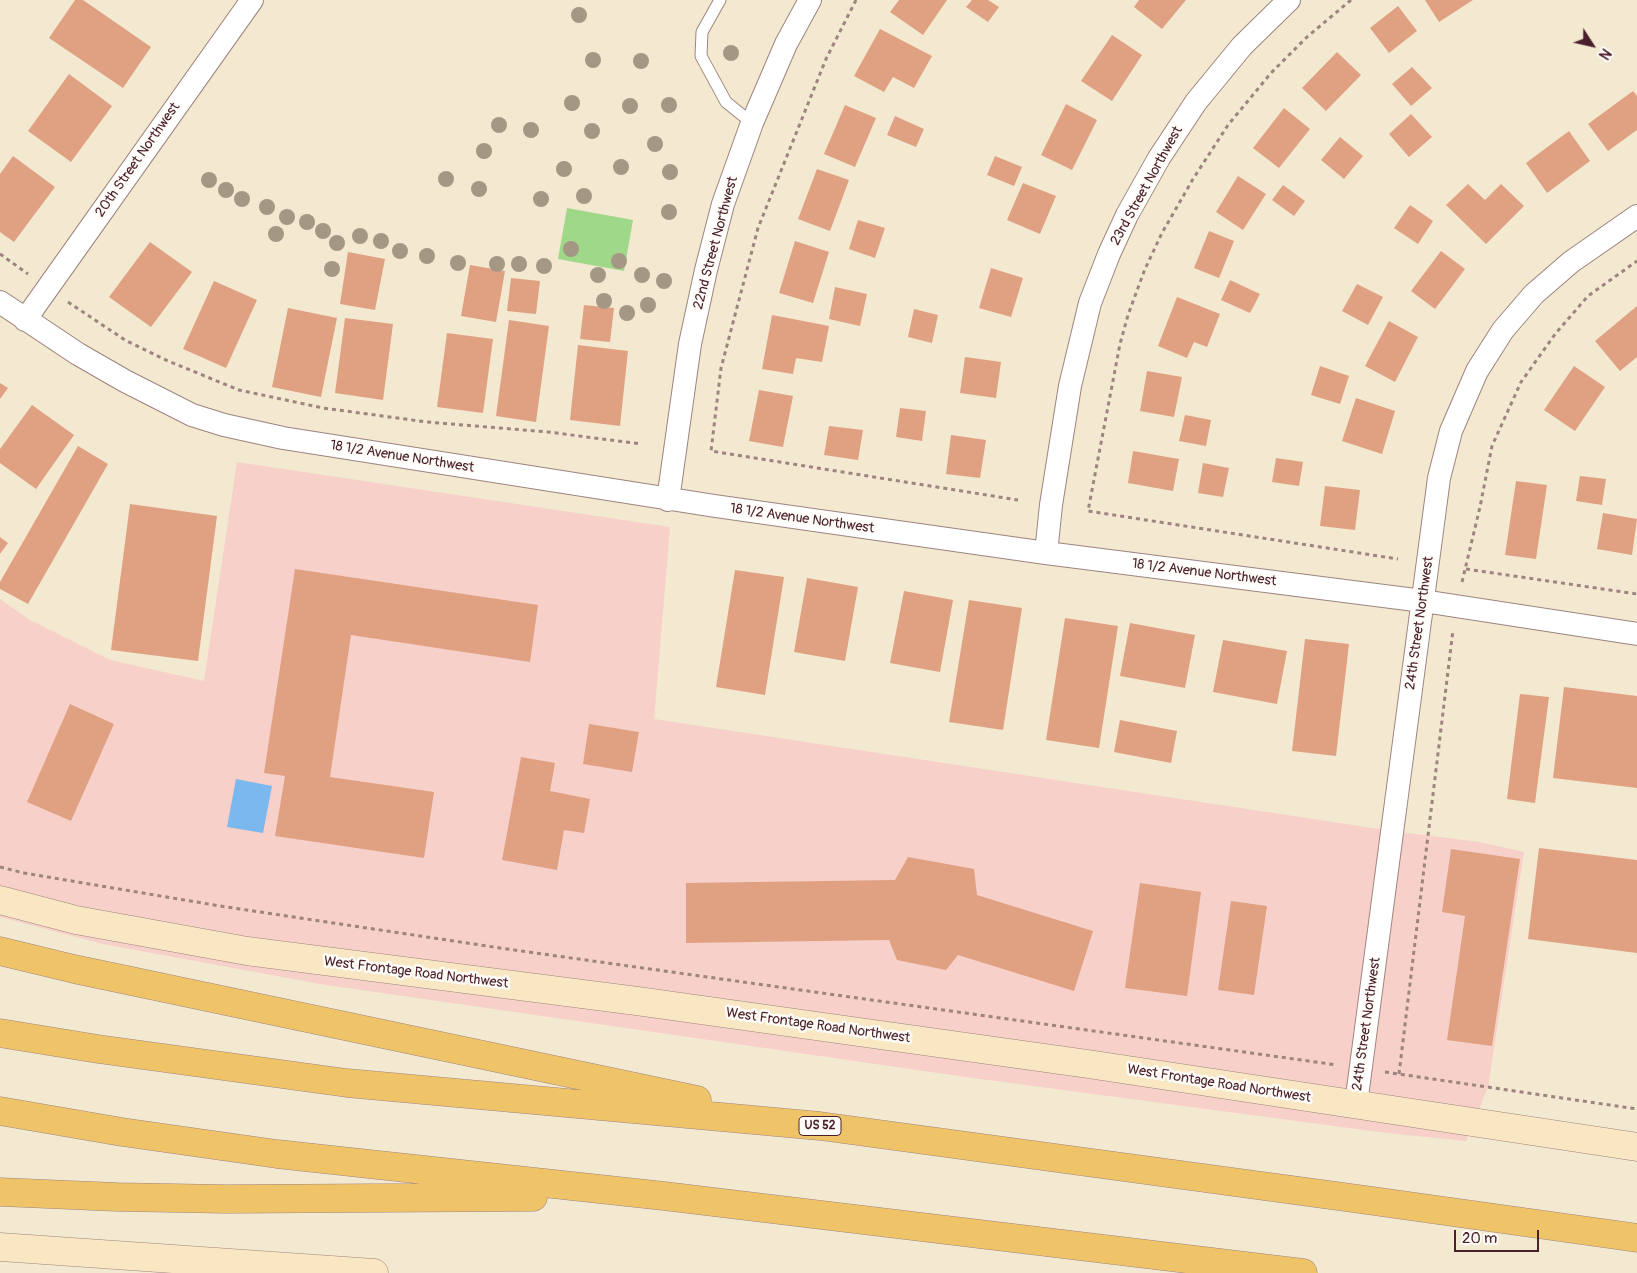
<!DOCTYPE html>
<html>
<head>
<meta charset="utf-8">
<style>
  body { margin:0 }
  #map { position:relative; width:1637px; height:1273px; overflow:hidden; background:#f3e8d0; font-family:Pangolin,sans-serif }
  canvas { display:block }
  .north { position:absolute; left:1567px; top:20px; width:50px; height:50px; -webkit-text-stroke:4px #fdfcf7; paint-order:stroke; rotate:125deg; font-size:14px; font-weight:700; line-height:20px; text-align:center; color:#4a1f2b }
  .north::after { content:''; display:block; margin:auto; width:18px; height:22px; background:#4a1f2b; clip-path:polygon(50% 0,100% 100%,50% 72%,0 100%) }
  .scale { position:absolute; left:1454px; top:1230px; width:85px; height:22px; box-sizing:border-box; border:2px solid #4a1f2b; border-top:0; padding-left:6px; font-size:15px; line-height:18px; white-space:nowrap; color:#4a1f2b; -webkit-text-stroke:4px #fdfcf7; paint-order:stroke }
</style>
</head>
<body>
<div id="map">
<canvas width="1637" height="1273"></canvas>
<div class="north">N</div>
<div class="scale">20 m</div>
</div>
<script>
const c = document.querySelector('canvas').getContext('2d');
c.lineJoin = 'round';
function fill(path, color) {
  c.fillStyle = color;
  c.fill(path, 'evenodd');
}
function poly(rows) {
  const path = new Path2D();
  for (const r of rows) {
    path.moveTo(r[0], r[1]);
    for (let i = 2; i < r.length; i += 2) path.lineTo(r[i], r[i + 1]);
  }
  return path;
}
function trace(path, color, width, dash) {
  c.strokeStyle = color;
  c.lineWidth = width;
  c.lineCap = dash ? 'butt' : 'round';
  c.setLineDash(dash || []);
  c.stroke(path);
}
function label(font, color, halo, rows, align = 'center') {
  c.font = font + ' Pangolin,sans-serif';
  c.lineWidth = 5;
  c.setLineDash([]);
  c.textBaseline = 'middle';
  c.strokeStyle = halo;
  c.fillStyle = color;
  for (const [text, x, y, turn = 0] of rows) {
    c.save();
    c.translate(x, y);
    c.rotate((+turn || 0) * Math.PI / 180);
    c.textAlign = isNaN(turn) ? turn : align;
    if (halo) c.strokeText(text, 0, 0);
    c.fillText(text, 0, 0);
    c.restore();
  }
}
fill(poly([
  [237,462,670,527,654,719,1392,831,1479,842,1524,852,1488,1087,1466,1141,1387,1133,973,1078,320,984,103,944,0,917,0,599,30,620,110,660,204,681]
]), '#f7d0c9');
fill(poly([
  [567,208,633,220,624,271,558,259]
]), '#a0d88a');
fill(poly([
  [236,779,272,786,263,833,227,827]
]), '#7ab8ed');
fill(poly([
  [75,0,83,0,151,47,123,88,49,38],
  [899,0,947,0,923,35,890,12],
  [972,0,988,0,999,7,988,22,966,7],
  [1139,0,1186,0,1162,29,1134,7],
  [1425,0,1473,0,1439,22],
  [1398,6,1417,31,1389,53,1370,28],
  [880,29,932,56,914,88,893,77,884,92,854,76],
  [1112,35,1142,55,1112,101,1081,81],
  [1337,52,1361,75,1326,111,1302,88],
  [1412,67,1432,88,1411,106,1392,84],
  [69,74,112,106,71,162,28,131],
  [1633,91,1637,96,1637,130,1608,151,1588,124],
  [1066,104,1097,120,1072,170,1041,155],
  [845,105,876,118,855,167,824,154],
  [1284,108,1310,129,1279,168,1253,148],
  [1411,114,1432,137,1409,157,1389,134],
  [895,116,924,129,916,147,887,135],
  [1569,131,1590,161,1547,193,1526,163],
  [1340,137,1363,156,1344,179,1321,160],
  [13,156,55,187,14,242,0,232,0,174],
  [995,156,1022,167,1014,186,987,175],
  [817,169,849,180,830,231,798,219],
  [1238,176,1266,194,1243,230,1216,212],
  [1023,183,1056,196,1040,234,1007,220],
  [1468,184,1485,200,1501,184,1524,206,1486,244,1446,205],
  [1283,185,1305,201,1294,216,1272,200],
  [1410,205,1433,221,1418,244,1394,228],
  [858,220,885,228,875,258,849,249],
  [1209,231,1234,241,1219,278,1194,268],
  [795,241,829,252,813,303,779,293],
  [150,242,192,272,151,327,109,297],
  [1441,251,1465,269,1435,309,1411,291],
  [348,252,385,259,375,310,340,304],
  [470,265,505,271,496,322,461,316],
  [991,268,1023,278,1011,317,979,308],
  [511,278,540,281,536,314,507,311],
  [1230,280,1260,294,1250,313,1221,300],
  [214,281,257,300,226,368,183,349],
  [1357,284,1383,297,1368,325,1342,311],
  [835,287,867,294,860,326,829,319],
  [1177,297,1220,314,1207,347,1194,342,1187,358,1158,346],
  [584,305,614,308,610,342,580,339],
  [1637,306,1637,357,1620,371,1595,341],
  [288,308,337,318,321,397,272,387],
  [914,309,938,315,932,343,908,337],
  [772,315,829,326,822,362,796,358,793,374,762,369],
  [345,318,393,324,383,400,335,393],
  [509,320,549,326,536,422,496,416],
  [1389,321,1418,337,1395,382,1365,366],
  [447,333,493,339,483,413,437,407],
  [578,345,628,351,620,426,570,420],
  [965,357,1001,362,996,398,960,393],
  [1320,366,1349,376,1340,404,1311,395],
  [1574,366,1605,387,1575,431,1544,410],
  [1147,371,1182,377,1174,417,1140,411],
  [0,383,8,388,0,399],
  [759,390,793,396,783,447,749,441],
  [1356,398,1395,411,1382,454,1342,441],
  [32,405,74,435,36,489,0,463,0,449],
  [900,408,926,411,922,441,896,437],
  [1185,415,1211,420,1206,446,1179,441],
  [829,426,863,430,858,460,824,455],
  [951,435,986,440,980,478,946,474],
  [78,446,108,464,28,604,0,589,0,582],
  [1133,451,1179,459,1173,491,1128,483],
  [1276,458,1303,462,1299,486,1272,482],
  [1203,463,1229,468,1223,497,1198,493],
  [1580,476,1606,479,1602,505,1576,501],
  [1516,481,1547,485,1536,559,1505,555],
  [1325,486,1360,490,1355,530,1320,526],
  [130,504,217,516,198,661,111,650],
  [1603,513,1637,519,1632,555,1597,549],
  [0,537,8,543,0,554],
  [295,569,538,605,530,662,351,635,330,777,434,792,424,858,275,836,285,776,264,773],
  [735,570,784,577,765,695,716,687],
  [807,578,858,587,845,661,794,652],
  [904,591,953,600,940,672,890,663],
  [969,600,1022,608,1003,730,949,722],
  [1065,618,1118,626,1099,748,1046,740],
  [1130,623,1195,635,1185,688,1120,676],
  [1305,639,1349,644,1336,756,1292,751],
  [1223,640,1287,651,1277,704,1213,692],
  [1564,687,1637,696,1637,788,1553,778],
  [1520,694,1549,697,1535,803,1507,799],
  [70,704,114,724,71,821,27,802],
  [1120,720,1177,731,1171,763,1114,752],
  [589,724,639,732,632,772,583,764],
  [521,757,555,763,550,791,590,799,584,833,564,830,557,870,502,860],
  [1539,848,1637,860,1637,953,1528,939],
  [1451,849,1520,859,1492,1046,1447,1040,1465,916,1442,912],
  [908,857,974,869,977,895,1093,931,1074,991,958,955,946,970,897,960,889,940,686,943,686,883,895,880],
  [1140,883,1201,892,1187,996,1125,988],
  [1231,901,1267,906,1254,995,1218,990]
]), '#e0a183');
const lane = poly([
  [720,0,702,32,701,56,726,102,752,123]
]);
const street = poly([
  [0,302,78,354,125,381,192,415,224,425,283,438,715,506,1046,553,1423,601,1637,634],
  [25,320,252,0],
  [668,500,690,344,706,270,723,204,752,123,786,44,810,0],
  [1046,553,1051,505,1070,386,1090,303,1109,254,1127,215,1159,158,1196,102,1242,46,1289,0],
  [1356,1104,1439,478,1451,431,1477,371,1503,330,1534,294,1571,262,1637,216]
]);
const secondary = poly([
  [0,900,76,920,247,951,637,1001,1088,1064,1637,1147],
  [0,1247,374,1273]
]);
const highway = poly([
  [0,951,74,969,697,1100],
  [0,1033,98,1049,347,1083,820,1126,1359,1199,1637,1238],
  [0,1111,122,1132,277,1154,664,1196,1303,1273],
  [0,1192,117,1197,226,1199,533,1197]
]);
trace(lane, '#9e847e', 13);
trace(street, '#9e847e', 24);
trace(secondary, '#9e847e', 29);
trace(highway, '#9e847e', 29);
trace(poly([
  [856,0,826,59,758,228,721,368,711,451,1018,500],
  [1351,0,1307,37,1271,73,1228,125,1193,179,1162,233,1145,269,1128,315,1120,344,1088,511,1398,559],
  [0,254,28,274],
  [68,302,125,340,168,361,239,390,323,408,427,422,548,432,642,444],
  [1466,569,1637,594],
  [1462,582,1480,507,1492,446,1521,382,1556,333,1588,296,1637,261],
  [0,867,24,873,220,906,507,949,1337,1065],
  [1385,1072,1637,1109],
  [1399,1074,1453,630]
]), '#9e847e', 3, [4, 4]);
trace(lane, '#fff', 11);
trace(street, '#fff', 22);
trace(secondary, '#f9e7c3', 28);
trace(highway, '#efc469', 28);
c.fillStyle = '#a49885';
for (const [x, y] of [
  [579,15],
  [731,53],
  [593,60],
  [641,61],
  [572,103],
  [669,105],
  [630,106],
  [499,125],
  [531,130],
  [592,131],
  [655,144],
  [484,151],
  [621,167],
  [564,169],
  [670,172],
  [446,179],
  [209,180],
  [479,189],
  [226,190],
  [584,196],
  [242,199],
  [541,199],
  [267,207],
  [669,212],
  [287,217],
  [307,222],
  [323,231],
  [276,234],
  [360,236],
  [381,241],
  [337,243],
  [571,249],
  [400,251],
  [427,256],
  [619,261],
  [458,263],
  [497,264],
  [519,264],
  [544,266],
  [332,269],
  [598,275],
  [642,275],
  [664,281],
  [604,301],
  [648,305],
  [627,313]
]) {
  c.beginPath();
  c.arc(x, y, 8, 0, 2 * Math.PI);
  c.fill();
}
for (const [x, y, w] of [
  [820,1126,42]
]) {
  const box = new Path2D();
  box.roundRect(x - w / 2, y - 9.5, w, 19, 4);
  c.fillStyle = '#fdfcf7';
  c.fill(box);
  trace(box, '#4a1f2b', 1);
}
label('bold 12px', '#4a1f2b', null, [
  ["US 52",820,1126]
]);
label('14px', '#4a1f2b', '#fdfcf7', [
  ["20th Street Northwest",138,160,-55],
  ["23rd Street Northwest",1147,186,-61],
  ["22nd Street Northwest",716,243,-75],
  ["18 1/2 Avenue Northwest",402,457,9],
  ["18 1/2 Avenue Northwest",802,519,8],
  ["18 1/2 Avenue Northwest",1204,573,7],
  ["24th Street Northwest",1420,623,-82],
  ["West Frontage Road Northwest",416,973,7],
  ["24th Street Northwest",1367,1024,-82],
  ["West Frontage Road Northwest",818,1026,8],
  ["West Frontage Road Northwest",1219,1084,9]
]);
</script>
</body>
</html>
